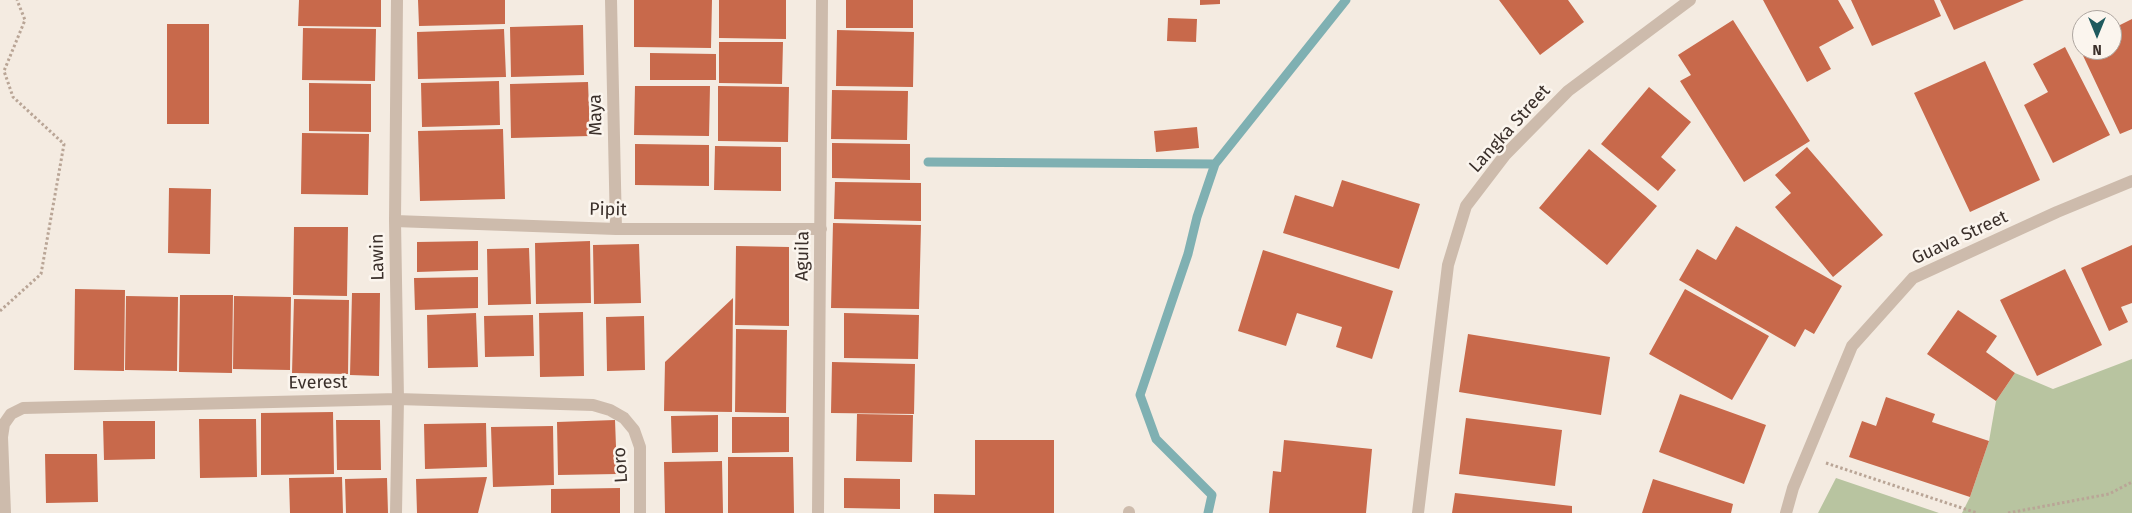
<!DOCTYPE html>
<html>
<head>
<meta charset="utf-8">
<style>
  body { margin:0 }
  #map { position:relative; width:2132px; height:513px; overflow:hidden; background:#f4ebe1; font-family:"Fira Sans",sans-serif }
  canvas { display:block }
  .north { position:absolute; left:2072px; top:10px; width:50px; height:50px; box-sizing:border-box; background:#fbf5ee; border:1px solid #aea6a0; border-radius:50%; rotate:180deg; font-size:14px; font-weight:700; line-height:20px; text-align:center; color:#3b302b }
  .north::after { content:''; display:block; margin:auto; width:18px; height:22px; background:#1f5a5e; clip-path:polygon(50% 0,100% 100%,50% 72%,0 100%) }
</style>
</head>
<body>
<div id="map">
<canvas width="2132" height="513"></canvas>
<div class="north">N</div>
</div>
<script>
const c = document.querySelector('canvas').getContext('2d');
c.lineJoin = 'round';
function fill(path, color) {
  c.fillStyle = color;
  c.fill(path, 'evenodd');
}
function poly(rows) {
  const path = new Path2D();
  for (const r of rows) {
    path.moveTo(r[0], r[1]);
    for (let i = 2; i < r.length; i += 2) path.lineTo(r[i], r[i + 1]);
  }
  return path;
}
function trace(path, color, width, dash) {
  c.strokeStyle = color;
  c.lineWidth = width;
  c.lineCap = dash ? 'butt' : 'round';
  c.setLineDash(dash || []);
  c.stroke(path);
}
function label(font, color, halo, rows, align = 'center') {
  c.font = font + ' "Fira Sans",sans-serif';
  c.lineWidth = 5;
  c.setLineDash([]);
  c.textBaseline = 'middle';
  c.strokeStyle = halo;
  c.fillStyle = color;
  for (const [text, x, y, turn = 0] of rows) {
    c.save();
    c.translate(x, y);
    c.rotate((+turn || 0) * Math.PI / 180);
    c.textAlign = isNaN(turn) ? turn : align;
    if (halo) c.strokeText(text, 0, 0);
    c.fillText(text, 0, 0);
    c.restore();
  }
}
fill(poly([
  [2132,359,2132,513,1962,513,1970,497,1989,441,1996,401,2015,373,2053,389],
  [1836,478,1939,513,1818,513]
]), '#b8c4a0');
trace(poly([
  [928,162,1215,164],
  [1208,513,1212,495,1156,439,1140,395,1188,254,1197,217,1215,164,1346,0]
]), '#7fb0b2', 9);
fill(poly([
  [299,0,381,0,381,27,298,26],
  [418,0,505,0,505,24,419,26],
  [634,0,712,0,711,48,634,47],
  [719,0,786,0,786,39,719,38],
  [846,0,913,0,913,28,846,28],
  [1200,0,1220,0,1220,4,1200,5],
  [1499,0,1568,0,1584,22,1540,55],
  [1763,0,1838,0,1854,28,1819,47,1831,69,1807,82],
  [1851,0,1934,0,1941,16,1872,46],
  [1940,0,2024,0,1954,30],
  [1168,18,1197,19,1196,42,1167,41],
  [2132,19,2132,129,2120,134,2078,45,2082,43,2082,50,2112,50,2112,29],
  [1733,20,1810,141,1744,182,1680,81,1691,75,1678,55],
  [167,24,209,24,209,124,167,124],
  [583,25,584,75,511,77,510,27],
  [303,28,376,29,375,81,302,80],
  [504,29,506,77,418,79,417,32],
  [837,30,914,32,913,87,836,86],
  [719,42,783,42,782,84,719,83],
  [2065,47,2110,135,2053,163,2024,105,2048,92,2033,64],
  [650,53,716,54,716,80,650,80],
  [1985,61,2040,180,1970,212,1914,93],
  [499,81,500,125,422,127,421,83],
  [588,82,590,136,511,138,510,84],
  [309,83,371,84,371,132,309,131],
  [635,86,710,86,709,136,634,135],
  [718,86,789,87,788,142,718,141],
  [1649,87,1691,122,1661,157,1676,170,1658,191,1601,144],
  [832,90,908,91,907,140,831,139],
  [1197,127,1199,148,1156,152,1154,131],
  [503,129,505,199,420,201,418,131],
  [302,133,369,134,368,195,301,194],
  [832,143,910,144,910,180,832,178],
  [635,144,709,145,709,186,635,185],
  [715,146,781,147,781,191,714,190],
  [1807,147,1883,235,1833,277,1775,207,1791,193,1775,175],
  [1589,149,1657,206,1607,265,1539,208],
  [1342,180,1420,204,1399,269,1283,233,1295,195,1333,207],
  [835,182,921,183,921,221,834,219],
  [169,188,211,189,210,254,168,253],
  [833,223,921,225,919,309,831,308],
  [1736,226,1842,286,1814,334,1805,329,1795,347,1679,280,1697,249,1716,260],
  [294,227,348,227,347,296,293,295],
  [478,241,478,270,417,272,417,242],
  [590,241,591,303,536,304,535,243],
  [639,244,641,303,594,304,593,245],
  [2132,245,2132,303,2121,307,2128,322,2109,331,2081,268],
  [736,246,789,247,789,326,735,325],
  [529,248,531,304,488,305,487,249],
  [1263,250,1393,291,1372,359,1336,347,1342,327,1297,313,1286,346,1238,331],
  [2065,269,2102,345,2037,376,2000,300],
  [478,277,478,308,415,310,414,278],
  [75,289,125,290,124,371,74,370],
  [1685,289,1769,336,1732,400,1649,354],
  [352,293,380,293,379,376,350,375],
  [180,295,233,295,232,373,179,372],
  [126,296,178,297,177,371,125,370],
  [234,296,291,297,290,370,233,369],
  [733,298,732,412,664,411,665,362],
  [294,299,349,300,348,374,292,373],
  [1958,310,1997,336,1986,352,2015,373,1996,401,1927,354],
  [583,312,584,376,540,377,539,313],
  [476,313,478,367,428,368,427,315],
  [844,313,919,315,918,359,844,358],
  [533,315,534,356,485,357,484,316],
  [644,316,645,370,607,371,606,317],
  [736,329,787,330,786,413,735,412],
  [1468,334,1610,357,1601,415,1459,392],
  [832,362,915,364,914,414,831,413],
  [1680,394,1766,425,1744,484,1659,452],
  [1886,397,1935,414,1932,422,1989,441,1970,497,1849,457,1862,421,1876,426],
  [333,412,334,474,261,475,261,413],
  [857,414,913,415,912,462,856,461],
  [718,415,718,452,672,453,671,416],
  [732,417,789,417,789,452,732,453],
  [1466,418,1562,430,1555,486,1459,474],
  [199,419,256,419,257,477,200,478],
  [336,420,380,420,381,470,337,470],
  [615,420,617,474,558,475,557,422],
  [103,421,155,421,155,459,104,460],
  [486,423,487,467,425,469,424,424],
  [553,426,554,485,493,487,491,427],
  [975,440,1054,440,1054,513,934,513,934,494,975,495],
  [1284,440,1372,449,1366,513,1269,513,1273,471,1281,472],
  [45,454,97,454,98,502,46,503],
  [728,457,793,457,794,513,728,513],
  [722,461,723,513,665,513,664,462],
  [342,477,343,513,290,513,289,478],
  [487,477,478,513,417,513,416,479],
  [387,478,388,513,346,513,345,479],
  [844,478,900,479,900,509,844,508],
  [1653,479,1733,504,1731,513,1642,513],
  [620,488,620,513,551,513,551,489],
  [1455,493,1572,506,1572,513,1452,513]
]), '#c8694b');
trace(poly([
  [0,311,41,274,64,144,13,97,4,71,25,20,17,0],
  [1826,463,1977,513],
  [2008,513,2109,494,2132,482]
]), '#b9a596', 3, [2.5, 2.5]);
trace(poly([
  [611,0,616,229],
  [395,221,616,229,821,229],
  [5,513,2,437,4,424,11,414,23,408,398,399,593,405,610,410,624,418,634,430,640,447,640,513],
  [396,513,398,399,395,221,397,0],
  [818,513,822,0],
  [1129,513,1129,512],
  [1418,513,1448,265,1466,206,1505,155,1568,91,1690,0],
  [1786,513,1793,488,1852,346,1913,278,2057,212,2132,181]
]), '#cdbbac', 12);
label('18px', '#3b302b', '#fbf5ee', [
  ["Maya",596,115,-91],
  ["Langka Street",1510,129,-48],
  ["Pipit",608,210,1],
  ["Guava Street",1960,238,-25],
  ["Aguila",803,256,-89],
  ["Lawin",378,257,-91],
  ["Everest",318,383,-1],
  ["Loro",621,465,-94]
]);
</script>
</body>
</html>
